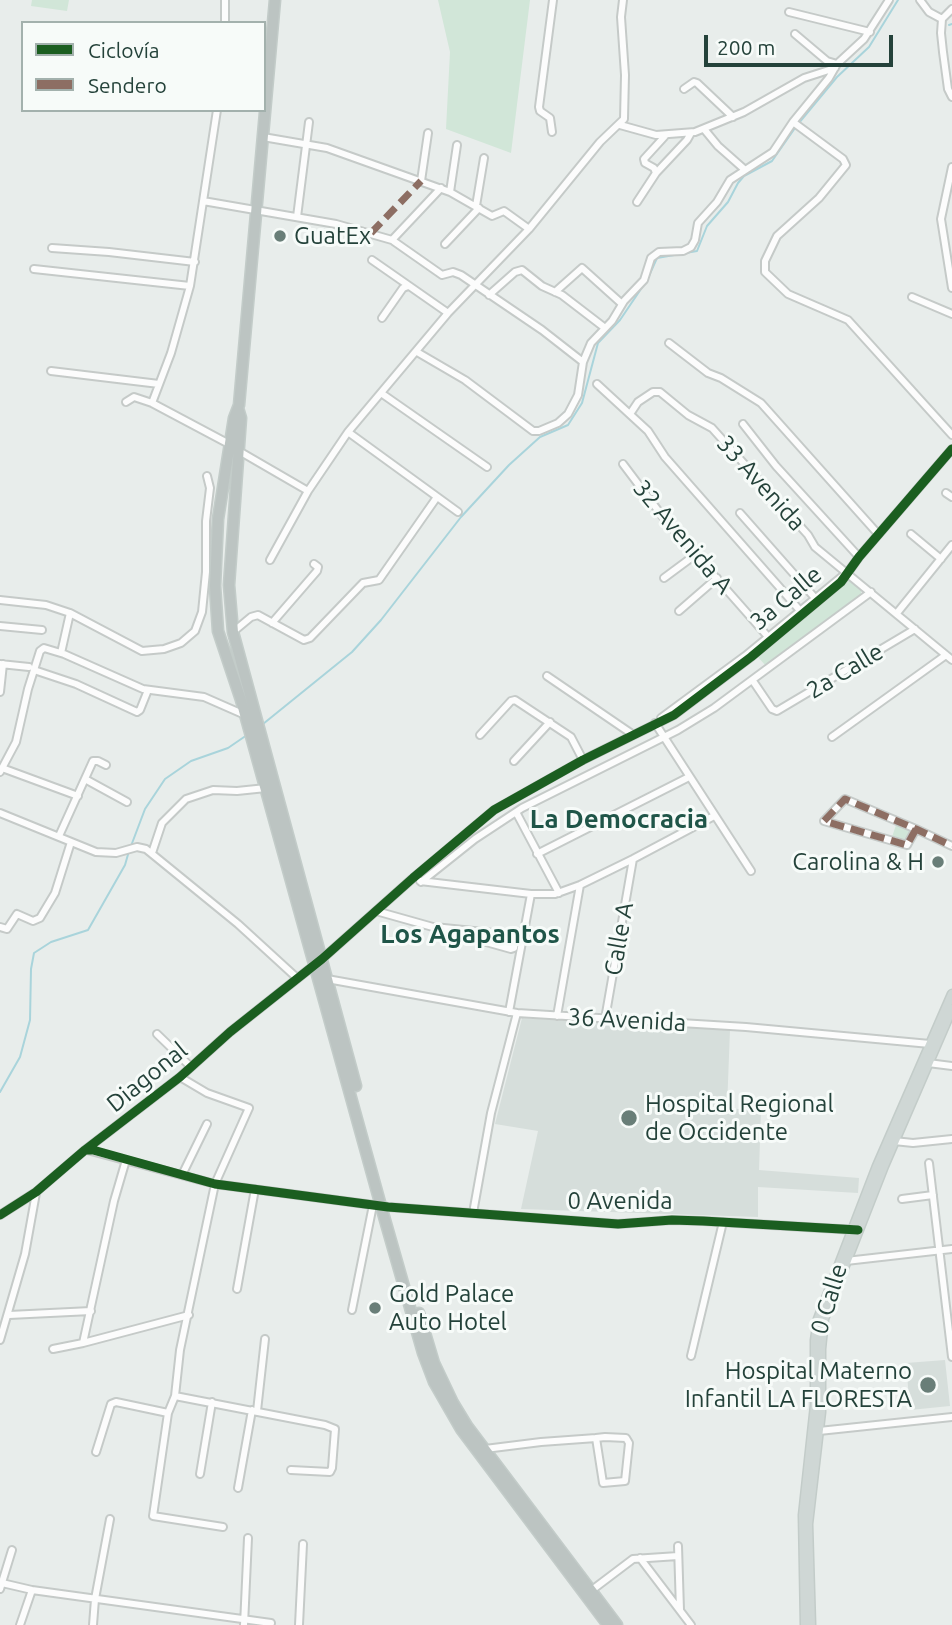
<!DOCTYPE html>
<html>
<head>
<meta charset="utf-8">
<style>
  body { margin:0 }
  #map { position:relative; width:952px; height:1625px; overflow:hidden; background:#e8edeb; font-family:Ubuntu,sans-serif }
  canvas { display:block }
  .legend { position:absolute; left:21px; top:21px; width:245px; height:91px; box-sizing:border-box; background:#f7fbf9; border:2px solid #a3b1ad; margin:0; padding:9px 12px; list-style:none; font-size:21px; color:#24423a }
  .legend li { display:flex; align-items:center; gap:14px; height:35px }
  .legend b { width:35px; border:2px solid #a3b1ad }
  .scale { position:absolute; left:704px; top:35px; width:189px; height:32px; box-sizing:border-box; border:4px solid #24423a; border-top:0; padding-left:9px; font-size:21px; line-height:24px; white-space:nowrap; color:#24423a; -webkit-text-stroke:5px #f7fbf9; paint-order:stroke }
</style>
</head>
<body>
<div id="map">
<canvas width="952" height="1625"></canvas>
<ul class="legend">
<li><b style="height:9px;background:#1b5e20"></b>Ciclovía</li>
<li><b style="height:9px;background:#8d6e63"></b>Sendero</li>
</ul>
<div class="scale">200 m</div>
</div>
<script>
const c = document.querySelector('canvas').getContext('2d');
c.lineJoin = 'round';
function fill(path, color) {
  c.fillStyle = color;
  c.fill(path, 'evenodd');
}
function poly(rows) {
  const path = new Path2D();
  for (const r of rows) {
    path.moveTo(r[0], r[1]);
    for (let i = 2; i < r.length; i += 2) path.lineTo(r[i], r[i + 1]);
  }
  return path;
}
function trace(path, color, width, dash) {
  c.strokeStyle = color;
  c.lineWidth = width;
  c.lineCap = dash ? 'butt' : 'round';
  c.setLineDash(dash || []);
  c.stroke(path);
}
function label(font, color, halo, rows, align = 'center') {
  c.font = font + ' Ubuntu,sans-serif';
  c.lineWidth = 6;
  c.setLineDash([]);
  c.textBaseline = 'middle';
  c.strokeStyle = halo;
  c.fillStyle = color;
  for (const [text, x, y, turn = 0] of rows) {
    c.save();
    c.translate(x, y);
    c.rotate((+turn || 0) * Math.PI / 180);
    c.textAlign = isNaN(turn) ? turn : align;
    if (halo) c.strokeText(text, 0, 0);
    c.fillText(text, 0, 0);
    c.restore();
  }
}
fill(poly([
  [522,1018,730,1030,727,1108,761,1111,759,1170,859,1178,858,1193,758,1187,758,1217,521,1209,538,1131,495,1124],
  [945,1360,950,1406,910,1410,906,1363]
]), '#d6dedb');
fill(poly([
  [32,0,69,0,67,11,31,6],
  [438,0,530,0,511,153,446,129,450,52],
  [849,580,861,589,861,595,766,666,757,656,843,581],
  [896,825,911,831,907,842,892,837]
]), '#d1e6d8');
trace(poly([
  [949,25,952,24],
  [798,124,837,77,869,47,898,0],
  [648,278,657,258,697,251,707,226,728,202,738,183,744,176,772,161,795,128],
  [263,724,352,652,381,620,461,517,509,465,540,437,568,425,582,403,598,343,620,320,645,283],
  [131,846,145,809,165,779,191,761,228,748,247,735],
  [0,1092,20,1057,30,1020,31,969,34,953,51,942,88,930,125,865,129,851]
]), '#a9d4db', 2);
const minor = poly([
  [920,0,929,12,942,19,941,33,943,52,948,89,952,97],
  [789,12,870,32],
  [942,19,952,9],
  [225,23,225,0],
  [795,34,827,61,837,64],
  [684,89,694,82,697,83,733,117],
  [793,122,843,159,846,165,819,198,777,236,765,261,765,272,788,294,848,320,952,435],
  [620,125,656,135,695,132,744,112,804,78,835,68],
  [704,129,718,146,744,169],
  [552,132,550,118,540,111,539,107,553,0],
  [263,137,327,148,450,192,492,216,504,211,529,229],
  [952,167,941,219,952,288],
  [656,173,654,168,645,163,644,159,665,136],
  [421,181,428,133],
  [450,192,457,145],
  [203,201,336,224,392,240,442,275,453,272,461,275,542,330,583,362],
  [637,202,656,173,687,140,691,133],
  [476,206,484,158],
  [297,217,309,122],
  [392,240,441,188],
  [445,244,479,208],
  [52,248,109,252,195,262],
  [372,260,448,313],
  [34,269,190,286],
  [555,292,582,268,622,304],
  [489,295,515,272,522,270,542,286,562,295,605,328],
  [912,297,952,314],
  [382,318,403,288,408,286],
  [669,343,708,373,721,378,761,403,878,534],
  [417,352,465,380,533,431,539,431,558,423,568,414,578,395,583,362,591,343,612,321,624,301,644,280,651,258,659,252,683,251,691,247,695,240,698,223,717,202,730,180,773,152,793,122,829,78,837,64,864,39,889,0],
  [51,371,159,384],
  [597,384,648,431,665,457,803,614],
  [381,393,487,467],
  [126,402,134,397,152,403,231,445],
  [152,403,171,353,190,286,217,110],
  [630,414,638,402,653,392,660,392,688,415,712,428,808,535,815,547,952,660],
  [743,424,776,466,859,557],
  [348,432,458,512],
  [239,451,308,491],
  [623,464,666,521,770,639],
  [946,493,952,497],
  [740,513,815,598],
  [911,534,941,559],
  [270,560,308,491,348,432,448,313,529,229,600,142,624,119,625,75,621,17,623,0],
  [664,578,695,555],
  [0,600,46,605,70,613,142,651,164,649,181,643,195,631,202,612,206,572,206,521,210,488,207,476],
  [679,611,717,578],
  [897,613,952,545],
  [272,623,317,571,318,567,314,564],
  [0,626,42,630],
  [233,632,251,617,258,615,304,640,310,638,363,583,379,580,437,497],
  [61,653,70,613],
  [0,664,29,667],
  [34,670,76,684,137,712,140,710,148,690],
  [547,676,632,734],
  [753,681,772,709,777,711,915,629],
  [0,692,3,664],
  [661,718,745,656,845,574],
  [655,723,751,871],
  [480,735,511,701,515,700,571,737,583,760],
  [832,737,946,655],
  [514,761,550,722],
  [2,768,78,796],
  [0,772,16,742,28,689,40,651,44,648,64,654,143,689,204,697,245,715],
  [85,779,127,802],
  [516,812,559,893],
  [0,813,96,852,116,853,137,847,146,849,238,924,297,978],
  [916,829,907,845,824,821,845,799,916,829,952,846],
  [59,836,93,761,98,761,106,765],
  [152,853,162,823,186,799,213,790,237,791,266,788],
  [537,854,689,777],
  [420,881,531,894,555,894,580,885,633,859,714,816],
  [421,882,475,839,522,808,678,730,714,708,871,592],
  [376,911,511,949,514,948,516,938,513,935,434,927],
  [0,927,7,929,17,914,33,921,40,918,55,893,71,842],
  [327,979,517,1013,746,1027,930,1044],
  [509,1012,531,894],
  [557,1016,580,885],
  [605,1019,633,859],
  [157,1034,191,1067],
  [928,1063,952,1066],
  [180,1077,207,1093,249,1108,215,1184,180,1350,175,1396,168,1413,153,1516,223,1527],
  [894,1141,913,1143,952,1139],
  [87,1150,215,1184,388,1207,618,1224,672,1220,703,1221,856,1230],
  [929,1163,952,1357],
  [182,1175,207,1124],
  [902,1199,933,1195],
  [473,1213,491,1113,517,1013],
  [0,1215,36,1192,85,1150,180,1077,230,1032,322,959,413,878,494,810,583,760,674,715,751,657,841,582,859,557,952,449],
  [846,1261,952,1249],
  [237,1289,255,1189],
  [352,1310,373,1205],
  [9,1315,91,1311],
  [0,1340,25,1254,36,1193],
  [83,1343,189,1315],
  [53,1349,83,1343,114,1201,126,1160],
  [691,1356,723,1222],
  [175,1396,325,1425,335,1429,332,1468,330,1472,291,1470],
  [257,1411,265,1339],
  [819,1431,952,1417],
  [485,1449,541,1442,596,1438,605,1437,626,1438,629,1443,625,1481,603,1483,596,1438],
  [96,1452,111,1404,116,1402,168,1413],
  [200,1474,212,1402],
  [238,1488,252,1410],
  [678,1546,680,1610],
  [640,1558,691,1625],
  [2,1583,32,1590,271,1623],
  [0,1589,12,1550],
  [592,1590,633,1559,678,1556],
  [20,1625,32,1590],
  [93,1625,95,1599,110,1519],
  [244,1625,248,1538],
  [299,1625,303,1544]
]);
const major = poly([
  [805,1625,803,1515,815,1405,815,1340,818,1319,877,1166,952,994],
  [811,1625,808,1524,821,1412,821,1349,824,1319,884,1166,952,1009]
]);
const highway = poly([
  [275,0,239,405,234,418,218,519,215,586,218,631,241,700,381,1206,423,1353,434,1382,461,1429,608,1625],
  [238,408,241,418,229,585,233,632,356,1086],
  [419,1313,434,1363,453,1403,467,1426,617,1625]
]);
trace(minor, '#c5cac8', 10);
trace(major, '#c3ccc9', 11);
trace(highway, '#c3ccc9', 13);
trace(minor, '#fcfcfc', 6);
trace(major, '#cfd7d5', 8);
trace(highway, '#bcc4c2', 10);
trace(poly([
  [371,233,421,181],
  [916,829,907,845,824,821,845,799,916,829,952,846]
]), '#8d6e63', 7, [14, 7]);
trace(poly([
  [85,1150,93,1150,215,1184,388,1207,618,1224,672,1220,703,1221,858,1230],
  [0,1215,36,1192,85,1150,180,1077,230,1032,322,959,413,878,494,810,583,760,674,715,751,657,841,582,859,557,952,449]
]), '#1b5e20', 9);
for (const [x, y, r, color] of [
  [280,236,7,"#697e78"],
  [938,862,7,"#697e78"],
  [629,1118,9,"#697e78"],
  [375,1308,7,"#697e78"],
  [928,1385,9,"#697e78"]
]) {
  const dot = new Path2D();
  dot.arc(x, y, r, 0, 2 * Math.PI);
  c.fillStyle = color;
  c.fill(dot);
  trace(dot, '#f7fbf9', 2.5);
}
label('24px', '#24423a', '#f7fbf9', [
  ["GuatEx",294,236],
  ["Carolina & H",924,862,"right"],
  ["Hospital Regional",645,1104],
  ["de Occidente",645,1132],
  ["Gold Palace",389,1294],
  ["Auto Hotel",389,1322],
  ["Hospital Materno",912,1371,"right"],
  ["Infantil LA FLORESTA",912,1399,"right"]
], 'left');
label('24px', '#24423a', '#f7fbf9', [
  ["33 Avenida",761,483,48],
  ["32 Avenida A",683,537,50],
  ["3a Calle",786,598,-40],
  ["2a Calle",845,671,-31],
  ["Calle A",619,939,-80],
  ["36 Avenida",627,1020,3],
  ["Diagonal",147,1077,-39],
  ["0 Avenida",620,1201],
  ["0 Calle",829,1299,-73]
]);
label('bold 26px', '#1f5548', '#f7fbf9', [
  ["La Democracia",619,819],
  ["Los Agapantos",470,934]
]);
</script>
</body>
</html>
